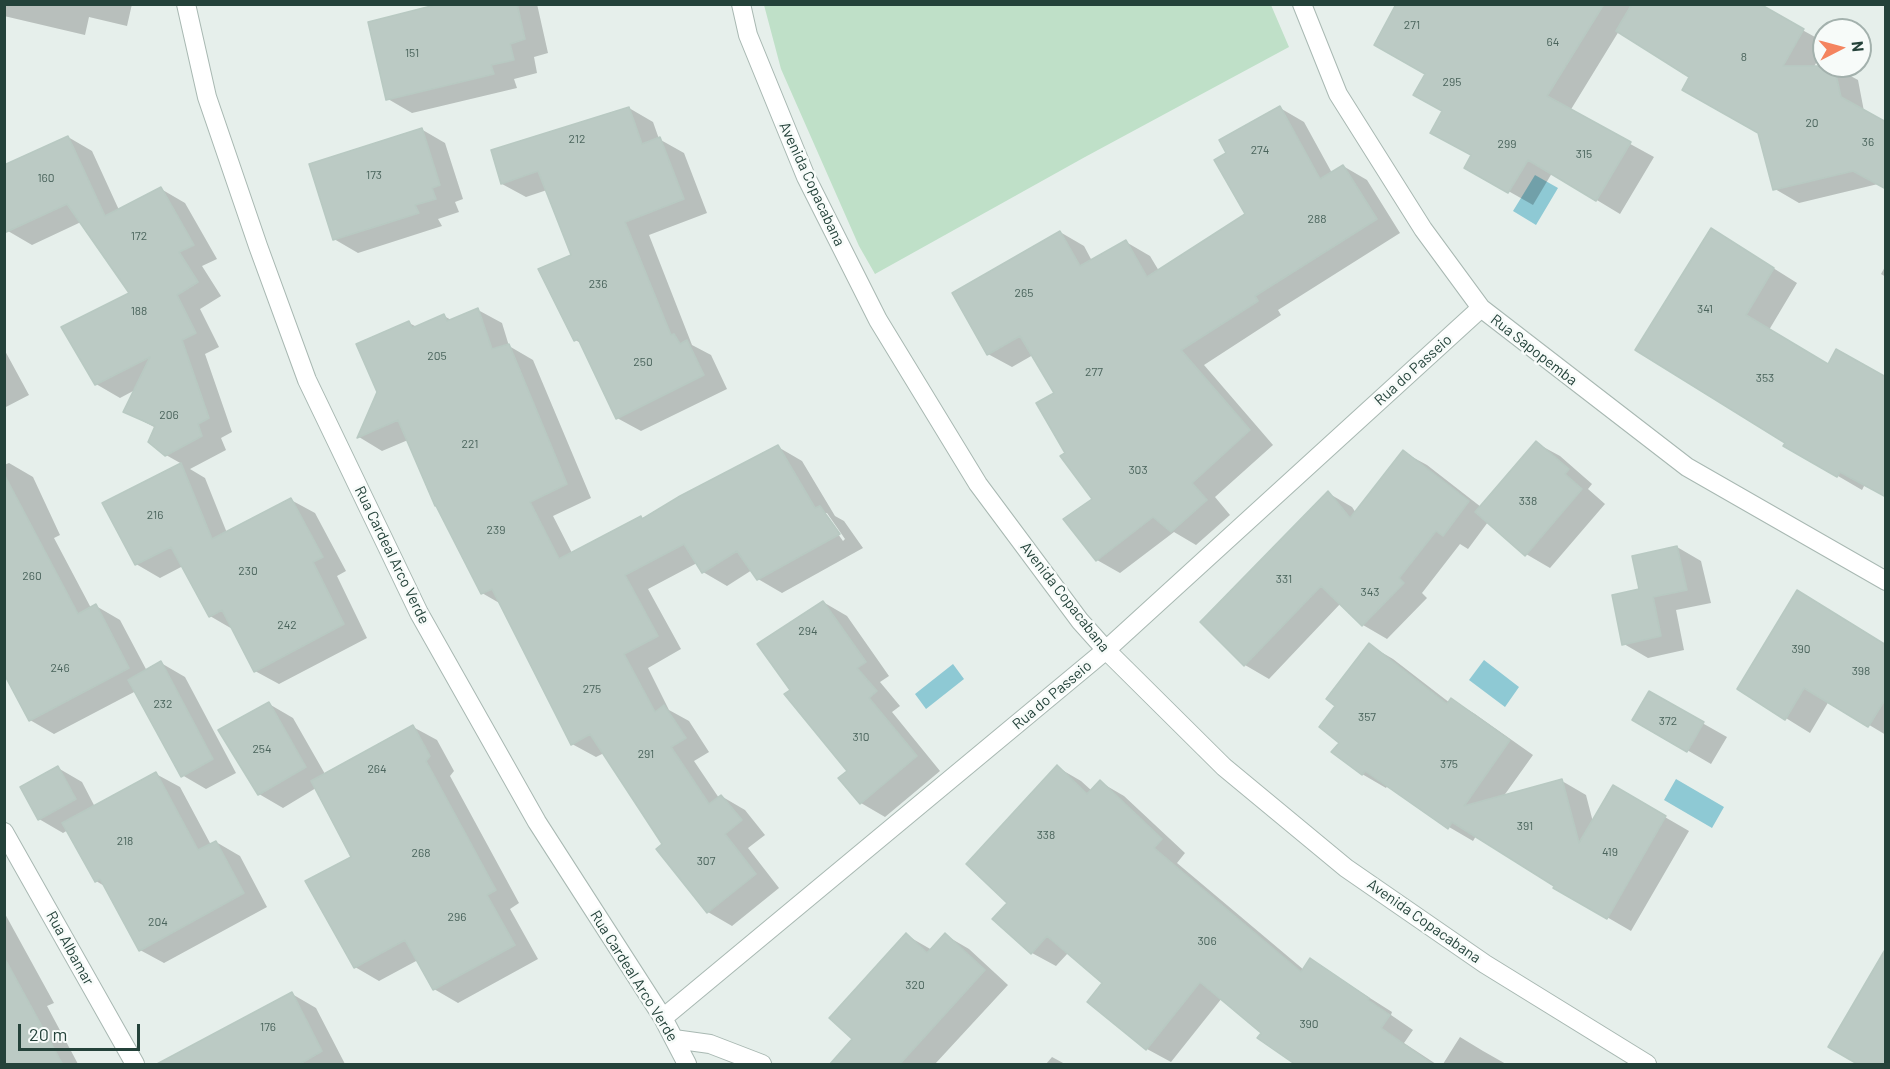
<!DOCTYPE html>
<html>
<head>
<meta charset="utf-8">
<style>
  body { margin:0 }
  #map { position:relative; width:1890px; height:1069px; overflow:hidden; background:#e6efeb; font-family:Barlow,sans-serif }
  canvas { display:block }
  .frame { position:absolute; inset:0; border:6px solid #24423a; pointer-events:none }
  .north { position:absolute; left:1812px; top:18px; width:60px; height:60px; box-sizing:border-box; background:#f7fbf9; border:2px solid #a3b1ad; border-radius:50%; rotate:84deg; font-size:16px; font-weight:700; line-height:24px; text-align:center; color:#24423a }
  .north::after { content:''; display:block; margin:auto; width:21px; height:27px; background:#f4845f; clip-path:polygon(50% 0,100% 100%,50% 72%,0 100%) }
  .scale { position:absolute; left:18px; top:1024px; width:122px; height:27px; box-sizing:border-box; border:3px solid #24423a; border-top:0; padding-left:8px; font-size:18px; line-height:21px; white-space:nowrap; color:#24423a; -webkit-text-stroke:4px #f7fbf9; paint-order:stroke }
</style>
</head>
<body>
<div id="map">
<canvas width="1890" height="1069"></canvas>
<div class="frame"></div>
<div class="north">N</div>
<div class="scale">20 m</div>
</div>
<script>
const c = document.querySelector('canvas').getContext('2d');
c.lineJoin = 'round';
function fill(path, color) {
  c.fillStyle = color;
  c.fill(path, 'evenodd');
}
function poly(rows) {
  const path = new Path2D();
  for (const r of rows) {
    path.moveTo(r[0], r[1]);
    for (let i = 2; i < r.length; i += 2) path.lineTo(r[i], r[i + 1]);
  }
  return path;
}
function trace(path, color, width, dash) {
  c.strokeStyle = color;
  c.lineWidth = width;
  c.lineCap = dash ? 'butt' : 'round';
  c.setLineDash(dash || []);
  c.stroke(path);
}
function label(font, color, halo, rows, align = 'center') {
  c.font = font + ' Barlow,sans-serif';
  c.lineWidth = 5;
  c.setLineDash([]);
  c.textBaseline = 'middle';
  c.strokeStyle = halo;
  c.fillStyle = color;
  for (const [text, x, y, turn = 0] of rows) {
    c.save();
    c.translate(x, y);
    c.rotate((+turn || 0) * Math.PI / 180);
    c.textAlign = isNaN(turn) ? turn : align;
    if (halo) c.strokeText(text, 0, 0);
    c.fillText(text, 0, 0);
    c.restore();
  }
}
fill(poly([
  [764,5,1271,5,1289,47,1085,157,875,274,859,246,781,69]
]), '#bfe0c8');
fill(poly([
  [1535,175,1558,188,1536,225,1513,211],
  [1484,660,1519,687,1505,707,1469,680],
  [953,664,964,679,926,709,915,694],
  [1676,779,1724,807,1712,828,1664,800]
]), '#8ec9d4');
fill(poly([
  [4,4,132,4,127,26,89,17,85,35,4,16],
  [445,4,537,4,548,53,534,57,537,73,514,79,517,88,412,113,388,99],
  [1397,4,1738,4,1768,11,1824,42,1824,49,1811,72,1834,67,1858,80,1878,184,1799,203,1775,189,1760,132,1691,76,1619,31,1570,111,1654,157,1620,214,1552,173,1533,205,1466,167,1473,155,1444,111],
  [629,108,653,122,659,139,684,153,707,213,649,235,692,345,711,355,727,389,641,431,617,418,581,343,575,340,573,256,547,190,526,197,502,184],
  [1280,108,1304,122,1332,173,1343,166,1367,180,1400,233,1278,310,1281,315,1204,365,1273,445,1215,497,1230,515,1196,545,1174,532,1120,573,1097,560,1095,500,1067,453,1056,393,1033,355,1012,367,988,354,1060,232,1084,246,1092,261,1126,242,1150,256,1159,271,1247,214,1228,154],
  [421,129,445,143,463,199,455,202,459,212,438,219,442,226,358,253,334,239],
  [68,137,92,151,119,210,161,189,185,203,217,259,202,266,221,296,200,309,219,347,205,354,232,432,221,438,226,450,190,469,205,478,227,533,291,500,315,513,346,571,337,576,367,638,279,684,255,671,234,630,210,616,183,566,160,578,136,564,104,503,182,464,166,455,156,428,125,412,135,390,120,398,96,384,131,293,81,222,32,245,8,231],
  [1735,244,1797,283,1769,330,1829,366,1865,484,1862,490,1785,445,1787,442,1637,350],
  [1886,265,1886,277,1881,274],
  [478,310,502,323,509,346,533,360,591,498,553,516,572,553,641,518,644,519,778,447,802,461,835,516,844,521,863,548,782,593,758,579,752,570,727,586,703,572,697,563,648,589,681,649,648,668,669,710,689,721,709,752,694,761,719,798,721,796,745,810,765,835,748,848,779,888,732,926,708,912,658,849,664,844,604,753,596,757,572,744,501,604,482,593,408,440,382,451,359,437,409,323,417,327,444,316,453,321],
  [823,513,827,513,845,539,843,541],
  [4,349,29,395,4,408],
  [1536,443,1560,456,1592,484,1588,489,1605,504,1550,568,1526,554,1488,522,1468,549,1460,544,1422,593,1427,598,1387,639,1363,625,1341,603,1269,679,1245,665,1202,622,1328,493,1352,507,1356,513,1403,452,1427,465,1481,507],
  [9,463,33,477,60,535,54,538,91,608,96,606,120,620,147,671,161,663,185,677,236,773,206,789,182,775,136,691,54,734,30,720,4,671,4,465],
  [1677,547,1701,561,1711,603,1676,610,1684,650,1648,658,1624,644,1641,590],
  [823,602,847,616,889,676,880,682,900,706,892,712,940,771,885,817,861,803,841,778,849,771],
  [1369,645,1393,659,1450,703,1452,700,1475,714,1533,755,1503,797,1562,781,1586,795,1593,822,1613,787,1689,831,1631,931,1555,887,1476,836,1473,841,1449,827,1388,785,1386,788,1362,774,1341,742,1338,706],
  [1886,645,1886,735,1829,701,1810,733,1739,689],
  [1649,693,1727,737,1711,764,1634,719],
  [269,704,293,718,325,774,413,727,437,740,454,771,450,776,519,903,510,909,538,959,458,1003,434,989,418,960,379,981,355,967,353,857,316,788,283,808,259,794],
  [1057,767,1081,781,1092,791,1100,782,1124,796,1185,853,1177,863,1304,970,1310,960,1392,1012,1391,1015,1413,1030,1404,1043,1436,1064,1299,1064,1222,998,1171,1062,1147,1049,1104,983,1068,953,1056,966,1032,953,1009,903],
  [58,768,82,782,95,807,156,774,180,787,211,845,216,842,240,856,267,907,164,963,140,950,106,887,96,881,68,830,63,833,39,819],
  [4,912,54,1003,47,1006,78,1064,4,1064],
  [906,935,932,950,945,935,969,949,1008,985,935,1064,855,1064,855,1039],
  [292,994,316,1008,345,1064,203,1064],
  [1460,1037,1483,1051,1506,1064,1443,1064],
  [1052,1057,1065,1064,1046,1064]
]), '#0003');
const building = poly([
  [439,4,517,4,525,39,510,44,514,60,491,65,494,74,386,100,368,22,439,4],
  [1396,4,1604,4,1547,96,1631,142,1596,201,1528,160,1508,193,1464,168,1471,155,1430,133,1442,111,1413,95,1425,74,1374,45,1396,4],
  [1632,4,1760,4,1804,29,1783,66,1834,66,1841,97,1886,122,1886,189,1853,171,1773,190,1758,133,1682,90,1689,77,1616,31,1632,4],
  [1280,106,1320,179,1343,165,1377,219,1255,296,1258,301,1181,350,1250,430,1192,483,1207,500,1171,532,1153,517,1096,561,1063,519,1092,499,1060,456,1065,453,1036,403,1054,393,1020,336,987,355,952,293,1060,231,1080,266,1126,240,1147,277,1245,214,1214,160,1226,153,1219,140,1280,106],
  [629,107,642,144,660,137,684,199,625,222,671,335,674,334,680,344,687,340,704,375,616,419,578,339,574,341,538,269,571,255,538,171,501,184,491,150,629,107],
  [422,128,440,185,432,188,436,199,415,205,419,213,333,240,309,164,422,128],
  [68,136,105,216,161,187,194,245,179,252,198,282,177,295,196,333,182,340,209,418,198,424,202,436,165,456,148,442,155,426,123,412,150,357,95,385,61,327,129,293,67,204,4,233,4,165,68,136],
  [1711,228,1774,268,1746,315,1828,364,1836,349,1886,377,1886,497,1840,472,1837,477,1783,446,1785,443,1635,350,1711,228],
  [478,308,492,349,509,344,567,484,530,502,559,559,641,516,642,519,680,496,778,445,815,508,820,506,840,534,757,580,737,551,702,573,684,544,625,575,658,636,624,654,655,712,664,705,686,738,671,747,709,804,721,795,742,820,725,834,756,874,707,913,656,849,662,844,590,734,571,745,492,589,481,594,436,506,435,506,398,420,357,438,377,392,356,344,409,321,412,328,444,314,447,321,478,308],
  [1536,441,1569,469,1565,474,1582,489,1525,556,1475,512,1536,441],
  [1403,450,1469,501,1443,536,1436,531,1399,578,1404,583,1362,626,1321,586,1244,666,1200,622,1328,491,1350,518,1403,450],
  [181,463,212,539,291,498,323,557,313,562,344,624,254,672,222,610,209,617,171,547,135,565,102,503,181,463],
  [4,474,78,614,96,604,129,668,29,721,4,674,4,474],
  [1677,546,1687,590,1653,597,1661,636,1622,645,1612,595,1639,589,1632,556,1677,546],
  [1797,590,1886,645,1886,698,1868,727,1804,688,1785,720,1737,689,1797,590],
  [823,601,866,662,857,668,877,691,869,698,917,756,860,804,838,778,847,771,784,694,790,690,757,644,823,601],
  [1369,643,1447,704,1451,698,1510,740,1464,806,1562,779,1579,843,1613,785,1666,816,1607,919,1553,888,1554,886,1452,822,1448,829,1365,771,1362,775,1331,752,1339,743,1319,727,1335,706,1326,699,1369,643],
  [161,661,213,759,181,777,128,680,161,661],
  [1649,691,1704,722,1687,752,1632,720,1649,691],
  [269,702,306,767,258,795,218,730,269,702],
  [413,725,430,756,426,761,496,890,487,895,515,945,433,990,405,940,354,968,305,881,351,857,311,781,413,725],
  [1057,765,1087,794,1100,780,1162,839,1154,848,1301,972,1310,958,1369,998,1368,1000,1390,1015,1381,1028,1434,1065,1296,1065,1257,1038,1261,1033,1200,982,1146,1050,1087,1002,1102,983,1047,936,1031,954,992,919,1007,903,966,864,1057,765],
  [58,766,76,799,38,820,20,787,58,766],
  [156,772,198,850,216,841,244,893,139,951,100,879,95,882,62,823,156,772],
  [906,933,927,953,945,933,985,970,899,1065,829,1065,852,1039,829,1018,906,933],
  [1886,948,1886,1065,1859,1065,1828,1047,1886,948],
  [4,957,63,1065,4,1065,4,957],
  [292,992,322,1051,298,1065,155,1065,292,992]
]);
fill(building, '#bbcac4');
trace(building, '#b8c9c2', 1.5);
const minor = poly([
  [186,4,207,97,258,246,307,380,419,613,537,822,663,1018,687,1064],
  [741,4,748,35,806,177,878,320,978,484,1080,621,1106,650,1224,767,1346,868,1485,964,1647,1064],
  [1302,4,1338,94,1423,229,1481,308,1687,467,1886,581],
  [4,832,135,1064],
  [663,1018,1106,650,1481,308],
  [674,1039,710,1044,762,1064]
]);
trace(minor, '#a8b8b2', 20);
trace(minor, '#fff', 18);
label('12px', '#4a645c', null, [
  ["271",1412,25],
  ["64",1553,42],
  ["151",412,53],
  ["8",1744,57],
  ["295",1452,82],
  ["20",1812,123],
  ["212",577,139],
  ["36",1868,142],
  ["299",1507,144],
  ["274",1260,150],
  ["315",1584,154],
  ["173",374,175],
  ["160",46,178],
  ["288",1317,219],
  ["172",139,236],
  ["236",598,284],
  ["265",1024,293],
  ["341",1705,309],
  ["188",139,311],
  ["205",437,356],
  ["250",643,362],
  ["277",1094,372],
  ["353",1765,378],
  ["206",169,415],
  ["221",470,444],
  ["303",1138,470],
  ["338",1528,501],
  ["216",155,515],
  ["239",496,530],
  ["230",248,571],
  ["260",32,576],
  ["331",1284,579],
  ["343",1370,592],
  ["242",287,625],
  ["294",808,631],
  ["390",1801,649],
  ["246",60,668],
  ["398",1861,671],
  ["275",592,689],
  ["232",163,704],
  ["357",1367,717],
  ["372",1668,721],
  ["310",861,737],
  ["254",262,749],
  ["291",646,754],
  ["375",1449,764],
  ["264",377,769],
  ["391",1525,826],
  ["338",1046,835],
  ["218",125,841],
  ["419",1610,852],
  ["268",421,853],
  ["307",706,861],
  ["296",457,917],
  ["204",158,922],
  ["306",1207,941],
  ["320",915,985],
  ["390",1309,1024],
  ["176",268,1027]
]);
label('15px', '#24423a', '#f7fbf9', [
  ["Avenida Copacabana",812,184,65],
  ["Rua Sapopemba",1534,350,38],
  ["Rua do Passeio",1413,370,-42],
  ["Rua Cardeal Arco Verde",392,555,64],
  ["Avenida Copacabana",1065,597,52],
  ["Rua do Passeio",1052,695,-40],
  ["Avenida Copacabana",1424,921,35],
  ["Rua Albamar",70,948,61],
  ["Rua Cardeal Arco Verde",634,976,58]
]);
</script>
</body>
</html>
